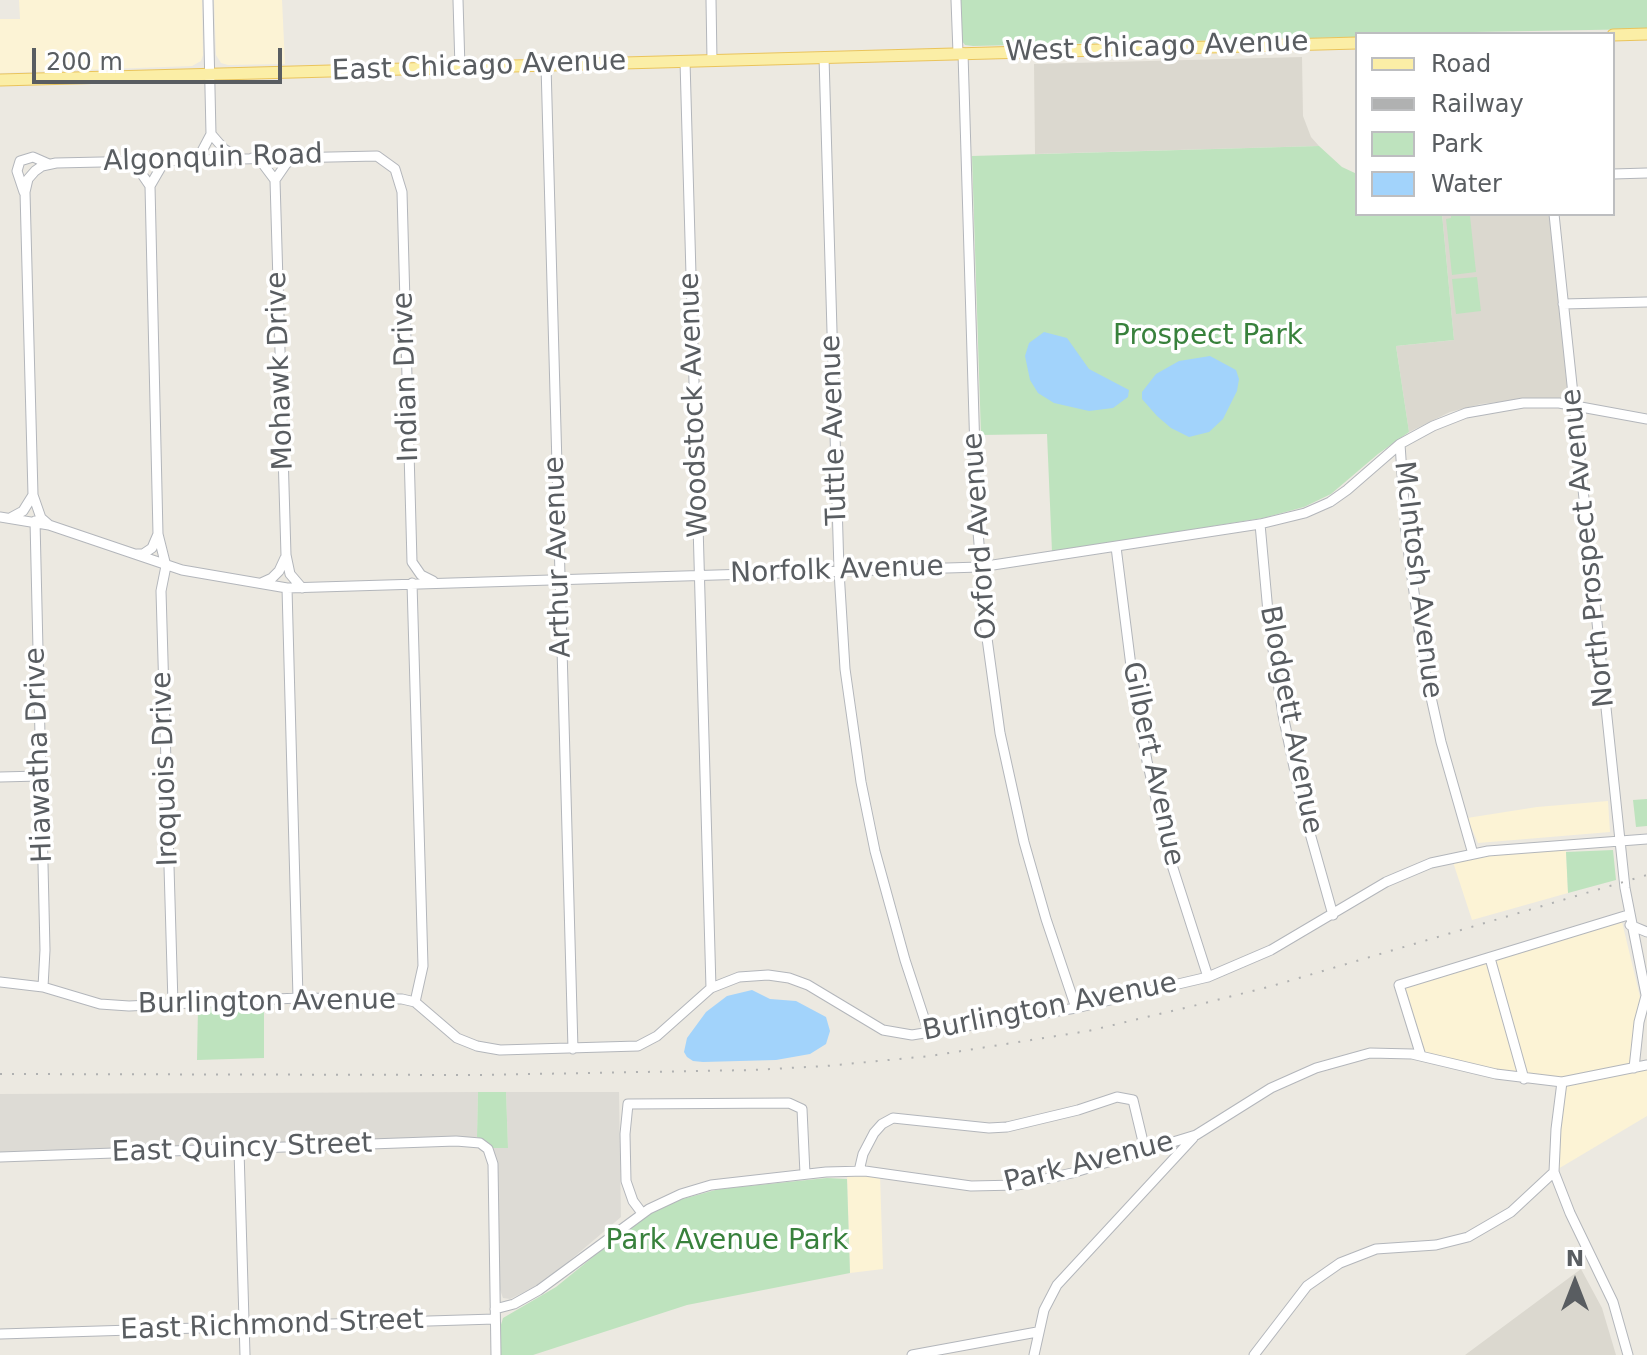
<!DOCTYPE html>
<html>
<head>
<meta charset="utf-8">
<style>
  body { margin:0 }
  #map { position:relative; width:1647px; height:1355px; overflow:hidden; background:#ece9e1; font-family:"DejaVu Sans",sans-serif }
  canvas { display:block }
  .legend { position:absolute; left:1355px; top:32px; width:260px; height:184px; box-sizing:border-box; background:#fff; border:2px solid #bdbec0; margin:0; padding:10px 14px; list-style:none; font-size:24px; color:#595d61 }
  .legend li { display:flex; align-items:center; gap:16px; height:40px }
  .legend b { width:40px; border:2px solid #bdbec0 }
  .north { position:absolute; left:1535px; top:1243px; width:80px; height:80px; -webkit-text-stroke:6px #fff; paint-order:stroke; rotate:0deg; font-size:22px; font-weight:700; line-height:32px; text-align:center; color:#595d61 }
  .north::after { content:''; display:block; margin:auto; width:28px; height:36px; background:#595d61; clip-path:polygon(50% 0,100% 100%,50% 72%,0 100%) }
  .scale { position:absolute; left:32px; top:48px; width:250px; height:36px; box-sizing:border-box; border:4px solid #595d61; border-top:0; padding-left:10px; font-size:24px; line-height:28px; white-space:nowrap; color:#595d61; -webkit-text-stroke:6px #fff; paint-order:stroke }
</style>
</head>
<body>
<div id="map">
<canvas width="1647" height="1355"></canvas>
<ul class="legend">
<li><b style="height:10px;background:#fbeea6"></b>Road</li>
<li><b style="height:10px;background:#b0b1b1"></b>Railway</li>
<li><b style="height:22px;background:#bee3be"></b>Park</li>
<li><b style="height:22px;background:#a2d3fb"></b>Water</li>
</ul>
<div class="north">N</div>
<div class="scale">200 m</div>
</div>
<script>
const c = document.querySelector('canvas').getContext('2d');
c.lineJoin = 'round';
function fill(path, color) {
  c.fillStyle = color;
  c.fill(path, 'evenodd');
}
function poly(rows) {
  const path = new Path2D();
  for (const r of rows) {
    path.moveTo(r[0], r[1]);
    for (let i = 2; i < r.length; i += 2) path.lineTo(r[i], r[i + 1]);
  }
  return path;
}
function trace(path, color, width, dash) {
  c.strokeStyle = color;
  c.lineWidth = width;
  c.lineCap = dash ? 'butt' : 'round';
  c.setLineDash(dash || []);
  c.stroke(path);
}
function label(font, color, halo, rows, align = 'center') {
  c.font = font + ' "DejaVu Sans",sans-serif';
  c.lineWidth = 7;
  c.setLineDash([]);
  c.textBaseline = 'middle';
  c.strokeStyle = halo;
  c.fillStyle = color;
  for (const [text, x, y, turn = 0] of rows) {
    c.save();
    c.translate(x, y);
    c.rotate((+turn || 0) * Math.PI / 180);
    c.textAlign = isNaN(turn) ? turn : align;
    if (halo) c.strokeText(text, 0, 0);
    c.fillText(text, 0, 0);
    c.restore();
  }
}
fill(poly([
  [19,0,202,0,203,55,201,61,192,66,0,73,0,19,20,19],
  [214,0,282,0,285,64,228,65,221,63,216,55],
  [1608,801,1610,832,1478,843,1467,818,1537,807],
  [1566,847,1568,893,1472,920,1452,859],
  [1622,922,1641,1001,1633,1066,1561,1080,1526,1077,1493,960],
  [1488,961,1521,1076,1422,1054,1402,988],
  [1647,1067,1647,1116,1558,1169,1562,1085],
  [847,1172,880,1174,883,1269,850,1273]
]), '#fcf3d5');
fill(poly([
  [478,1092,477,1137,0,1153,0,1094],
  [506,1092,619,1092,621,1217,561,1268,534,1287,510,1299,503,1298,499,1287,497,1161,493,1148,508,1148]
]), '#dddbd5');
fill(poly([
  [1302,57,1303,116,1311,137,1319,146,1035,154,1034,64],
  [1442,214,1551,214,1568,398,1533,398,1481,404,1450,412,1409,432,1396,346,1454,340],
  [1581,1269,1602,1308,1616,1355,1465,1355]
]), '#dbd8cf');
fill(poly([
  [961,0,1647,0,1647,29,1357,34,1357,37,973,46,965,45,962,41],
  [1319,146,1342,167,1357,174,1357,214,1442,214,1454,340,1396,346,1409,432,1378,454,1331,494,1304,507,1263,518,1052,552,1047,434,981,435,972,156],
  [1451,214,1470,216,1476,272,1452,275,1446,219,1451,218],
  [1477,277,1481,311,1456,314,1452,279],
  [1647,799,1647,826,1636,827,1633,800],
  [1613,850,1616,880,1568,893,1566,852],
  [264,1004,264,1058,197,1060,198,1007],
  [478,1092,506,1092,508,1148,493,1148,486,1141,477,1137],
  [827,1178,847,1179,850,1273,687,1305,533,1355,501,1355,500,1328,503,1318,556,1287,642,1217,679,1200,719,1189]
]), '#bee3be');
fill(poly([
  [1044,332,1067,338,1089,369,1129,390,1128,397,1113,408,1089,411,1054,403,1038,393,1030,380,1025,356,1029,343],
  [1210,356,1236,370,1239,379,1237,391,1223,419,1209,432,1189,437,1171,428,1157,416,1142,399,1142,392,1156,374,1179,361],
  [752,990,770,999,796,1001,826,1017,830,1031,826,1044,810,1054,776,1060,703,1062,693,1061,687,1057,684,1052,687,1038,706,1012,727,996]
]), '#a2d3fb');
const minor = poly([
  [458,0,460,68],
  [711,0,712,60],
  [956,0,958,53],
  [963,53,977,519,986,631,1000,733,1024,842,1046,919,1076,1008],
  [824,57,839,571,845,669,861,782,875,851,905,960,929,1033],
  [685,61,711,988],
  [546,65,573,1049],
  [211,134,224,149,237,157],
  [295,157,286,164,275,180,286,555,290,574,302,588],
  [252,158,263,164,275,180],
  [192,159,201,153,211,134,208,0],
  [173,160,161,167,150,186,158,534,166,566,161,591,173,1004],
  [129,162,137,167,150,186],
  [1613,174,1647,173],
  [24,192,17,171,20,161,33,157,49,164],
  [1554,214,1625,888,1647,1000],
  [1563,304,1647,302],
  [1400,444,1406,533,1424,666,1441,742,1473,854],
  [0,517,49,525,182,570,287,588,980,567,1260,524,1305,513,1330,502,1347,490,1400,444,1433,426,1466,413,1523,403,1559,403,1647,419],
  [12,517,23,511,33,495],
  [35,521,45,950,43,987],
  [1260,524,1269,623,1283,715,1302,805,1333,915],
  [49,525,41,518,33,495,25,192,28,179,35,171,42,166,56,163,377,156,395,169,402,192,412,562,421,575,433,581],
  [1116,547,1133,682,1147,761,1171,862,1208,977],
  [137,554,143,554,152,548,158,534],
  [261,583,272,578,279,571,285,558],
  [412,583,423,966,415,1002],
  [287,588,298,998],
  [0,777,40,776],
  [1630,925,1647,932],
  [1490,958,1524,1079],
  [0,982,43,987,100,1004,129,1006,298,998,402,999,415,1002,457,1038,477,1046,500,1050,638,1046,657,1036,711,988,739,977,768,975,789,978,808,985,883,1030,912,1035,1076,1008,1208,977,1271,950,1386,882,1431,863,1488,851,1647,839],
  [1421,1056,1399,985,1628,915],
  [1634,1068,1639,1022,1646,996],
  [1562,1082,1556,1129,1554,1172,1570,1213,1613,1302,1628,1355],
  [239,1150,245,1355],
  [0,1157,456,1141,480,1143,488,1149,493,1164,496,1355],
  [859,1171,863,1154,874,1133,882,1124,893,1118,989,1128,1007,1127,1078,1110,1117,1097,1133,1100,1145,1150],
  [642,1213,633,1201,626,1181,625,1134,628,1104,789,1103,802,1109,805,1174],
  [495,1309,514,1304,539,1290,649,1209,681,1194,711,1185,826,1172,865,1171,971,1186,1018,1185,1072,1173,1196,1135,1271,1088,1316,1068,1370,1053,1412,1054,1496,1074,1562,1082,1647,1065],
  [0,1334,495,1319],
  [912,1355,1037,1332],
  [1034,1355,1044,1310,1057,1285,1193,1138],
  [1254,1355,1307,1286,1340,1263,1376,1249,1436,1245,1468,1237,1511,1212,1554,1172]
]);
const major = poly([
  [1613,35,1647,34],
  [0,80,1357,43]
]);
trace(minor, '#b3b6bb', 11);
trace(major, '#eac45b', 13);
trace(minor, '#fff', 9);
trace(major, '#fbeea6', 11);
trace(poly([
  [0,1074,477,1075,753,1070,826,1066,930,1056,1088,1031,1193,1006,1272,986,1647,875]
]), '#b0b1b1', 2, [2, 10]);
label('28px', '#595d61', '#fff', [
  ["West Chicago Avenue",1157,48,-2],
  ["East Chicago Avenue",479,67,-2],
  ["Algonquin Road",213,159,-2],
  ["Mohawk Drive",281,371,-92],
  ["Indian Drive",407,377,-92],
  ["Woodstock Avenue",695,405,-92],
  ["Tuttle Avenue",835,430,-92],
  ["Oxford Avenue",981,536,-94],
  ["North Prospect Avenue",1589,548,-96],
  ["Arthur Avenue",559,557,-92],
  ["Norfolk Avenue",837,571,-2],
  ["McIntosh Avenue",1417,580,83],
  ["Blodgett Avenue",1290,720,79],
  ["Hiawatha Drive",40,755,-92],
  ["Gilbert Avenue",1152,764,78],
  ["Iroquois Drive",166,769,-92],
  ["Burlington Avenue",267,1003,-1],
  ["Burlington Avenue",1050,1008,-11],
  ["East Quincy Street",242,1149,-2],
  ["Park Avenue",1089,1163,-14],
  ["East Richmond Street",272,1326,-2]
]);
label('28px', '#38813c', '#fff', [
  ["Prospect Park",1208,337],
  ["Park Avenue Park",727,1242]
]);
</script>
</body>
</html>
